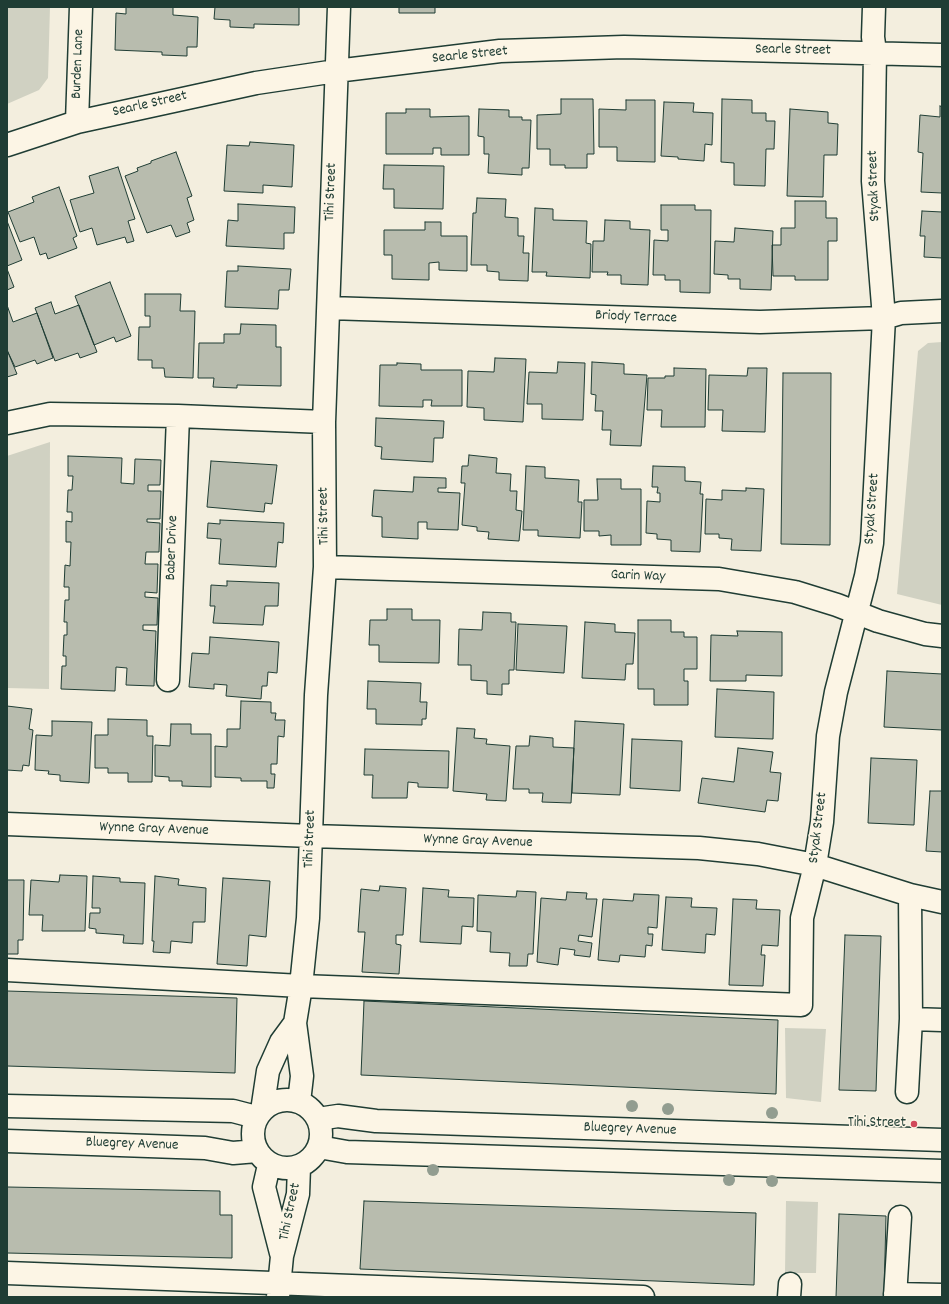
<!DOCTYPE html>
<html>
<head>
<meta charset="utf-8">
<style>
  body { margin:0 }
  #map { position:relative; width:949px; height:1304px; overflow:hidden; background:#f3eede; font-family:Dekko,sans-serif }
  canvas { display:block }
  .frame { position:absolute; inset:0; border:8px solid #1f3d34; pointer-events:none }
</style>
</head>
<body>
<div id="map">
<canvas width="949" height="1304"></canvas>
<div class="frame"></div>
</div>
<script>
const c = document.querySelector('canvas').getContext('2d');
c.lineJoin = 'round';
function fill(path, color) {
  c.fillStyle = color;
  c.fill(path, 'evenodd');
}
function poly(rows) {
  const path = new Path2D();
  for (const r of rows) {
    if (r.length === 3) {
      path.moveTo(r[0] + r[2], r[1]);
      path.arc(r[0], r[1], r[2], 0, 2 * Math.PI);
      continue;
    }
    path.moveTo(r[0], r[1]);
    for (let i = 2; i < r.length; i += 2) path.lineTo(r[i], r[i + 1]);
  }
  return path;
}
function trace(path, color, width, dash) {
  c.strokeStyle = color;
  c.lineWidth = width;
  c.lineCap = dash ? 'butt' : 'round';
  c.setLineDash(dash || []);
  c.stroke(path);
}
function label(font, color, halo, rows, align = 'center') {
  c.font = font + ' Dekko,sans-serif';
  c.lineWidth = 3;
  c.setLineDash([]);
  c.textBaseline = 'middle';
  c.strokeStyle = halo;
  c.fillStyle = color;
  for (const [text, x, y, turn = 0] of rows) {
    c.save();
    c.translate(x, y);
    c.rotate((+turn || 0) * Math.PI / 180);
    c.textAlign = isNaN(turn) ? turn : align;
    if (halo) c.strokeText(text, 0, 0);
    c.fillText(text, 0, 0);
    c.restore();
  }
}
fill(poly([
  [7,7,50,7,48,78,39,90,7,104],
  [942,342,942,605,897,594,918,351,928,343],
  [50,442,49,689,7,688,7,456],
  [785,1028,826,1029,821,1102,786,1098],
  [786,1201,818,1202,816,1273,785,1273]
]), '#d0d1c2');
const building = poly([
  [126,7,173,7,173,15,198,17,197,47,187,47,187,56,162,55,162,52,115,50,116,13,126,14,126,7],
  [215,7,299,7,299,25,254,24,254,28,230,27,230,20,214,19,215,7],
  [399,7,435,7,435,13,399,13,399,7],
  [561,99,593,99,594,154,587,154,587,168,565,168,565,165,550,165,550,149,537,149,537,115,561,114,561,99],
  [722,99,752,100,752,113,766,113,766,121,775,121,774,149,766,149,765,186,734,185,734,163,721,162,722,99],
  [626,100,655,100,655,162,617,161,617,147,599,147,599,109,626,110,626,100],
  [664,102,694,103,693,112,713,113,712,145,705,144,704,161,678,159,678,157,661,156,664,102],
  [940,106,942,107,942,193,921,192,923,153,918,152,920,115,940,117,940,106],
  [406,109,430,109,430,117,469,116,469,155,441,155,441,148,433,148,433,154,386,154,386,113,406,113,406,109],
  [479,109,509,110,509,117,522,117,522,120,531,120,529,168,522,168,522,175,488,173,489,154,484,154,484,137,478,136,479,109],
  [790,109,828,112,828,123,838,124,837,155,824,155,823,197,787,196,790,109],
  [250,142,294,145,292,187,263,185,263,193,224,191,227,145,249,146,250,142],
  [176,152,192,196,187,198,194,220,187,223,190,232,176,237,171,225,147,233,125,176,138,171,137,168,151,163,151,161,176,152],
  [384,165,444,166,443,209,394,208,394,189,383,189,384,165],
  [118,167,135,219,128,221,134,241,127,243,125,237,97,245,92,228,80,232,70,200,94,193,89,176,118,167],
  [59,187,77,236,73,238,77,248,48,259,46,253,40,255,34,237,20,242,8,212,34,202,32,197,59,187],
  [477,198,506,199,505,217,518,218,518,236,524,236,523,253,529,253,528,281,499,280,499,272,487,271,487,265,471,265,473,213,476,213,477,198],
  [795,201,826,201,826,218,837,218,837,241,828,241,828,280,795,280,795,276,773,276,772,245,781,245,781,228,795,228,795,201],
  [238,204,295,207,294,233,284,233,284,249,226,246,228,220,238,221,238,204],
  [661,205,695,205,695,210,711,210,710,293,680,292,680,280,665,280,665,275,653,275,654,240,668,241,668,230,661,230,661,205],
  [535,208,553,209,553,220,587,221,586,243,591,244,590,278,546,276,547,272,532,272,535,208],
  [922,211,942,212,942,258,924,257,925,236,920,236,922,211],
  [605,220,630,221,630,229,650,230,648,285,621,284,621,275,607,275,608,272,592,272,593,241,604,241,605,220],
  [7,221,22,260,7,266,7,221],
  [425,222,441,222,441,236,467,236,467,271,439,270,439,262,429,263,429,280,392,279,392,255,384,255,384,230,425,230,425,222],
  [735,228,773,231,771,290,740,289,740,279,728,279,728,275,714,274,715,241,734,242,735,228],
  [238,266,291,269,289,290,279,290,278,309,225,307,227,271,238,271,238,266],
  [7,269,14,287,7,290,7,269],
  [110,282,131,336,116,342,114,337,94,345,75,296,110,282],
  [145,294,181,294,180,311,195,311,193,378,165,377,164,368,152,368,152,360,138,360,139,327,150,327,150,316,145,316,145,294],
  [51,302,55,314,79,305,97,352,80,358,78,353,55,361,35,308,51,302],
  [8,308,13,322,37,313,53,358,37,364,35,360,15,367,7,350,7,309,8,308],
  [241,324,276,325,276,347,281,347,281,386,237,385,237,388,213,387,214,378,198,378,199,343,224,343,224,334,240,334,241,324],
  [7,350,17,374,7,377,7,350],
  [495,358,526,359,523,422,484,420,484,408,467,407,468,371,494,372,495,358],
  [558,362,585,363,583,420,542,419,542,404,527,404,529,372,557,373,558,362],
  [592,362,624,364,624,374,647,375,641,446,610,445,611,430,602,430,603,411,595,411,596,395,591,394,592,362],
  [397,363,421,364,421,370,462,370,462,406,431,406,432,400,423,400,423,407,379,406,380,365,397,365,397,363],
  [674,368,706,369,705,427,661,427,662,410,647,410,648,378,665,378,665,376,674,376,674,368],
  [748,368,767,368,765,432,722,431,723,410,708,410,709,375,747,376,748,368],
  [783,373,831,373,830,545,781,544,783,373],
  [376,418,444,421,443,438,434,438,433,462,381,459,382,447,375,446,376,418],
  [469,455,497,458,496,473,511,474,510,491,517,491,516,510,522,511,519,541,488,539,489,532,477,531,477,527,462,525,465,483,461,483,462,466,468,466,469,455],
  [68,456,122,458,121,483,134,484,135,459,161,460,160,485,148,485,148,491,161,491,160,519,147,519,147,522,160,523,159,552,146,552,145,564,158,564,157,593,145,592,145,597,158,598,157,625,143,625,143,630,156,631,154,686,126,685,127,668,116,667,115,691,61,689,62,666,66,666,66,656,63,656,64,635,67,635,67,622,64,622,65,600,69,600,69,587,64,587,65,565,70,566,71,542,66,542,66,521,72,522,72,512,67,512,68,490,72,490,73,476,68,476,68,456],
  [211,461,277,465,272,504,265,503,264,512,207,507,211,461],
  [526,466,545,467,545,478,579,480,578,502,582,502,580,538,538,536,538,530,523,530,526,466],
  [653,466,685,467,685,481,701,482,700,494,703,494,700,552,671,551,671,540,657,539,657,534,646,533,647,501,660,502,660,493,657,493,658,487,652,487,653,466],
  [414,477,446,478,446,488,438,488,438,492,460,493,458,530,427,529,427,522,418,522,418,539,382,537,382,517,372,516,374,490,413,492,414,477],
  [597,479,621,479,621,489,641,489,641,545,611,545,611,535,599,536,599,531,584,531,584,500,598,500,597,479],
  [746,488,764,489,761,551,731,550,732,539,719,538,719,534,705,534,706,499,722,500,722,490,746,491,746,488],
  [220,520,284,523,283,543,278,542,276,567,219,564,221,539,207,538,208,523,220,524,220,520],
  [227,581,279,583,278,606,265,606,263,625,213,623,215,606,210,606,211,585,227,586,227,581],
  [387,609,412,609,412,620,440,620,439,663,379,662,379,645,369,645,370,620,387,620,387,609],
  [483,612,511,613,511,622,516,622,514,670,509,670,509,684,502,684,502,695,487,694,487,681,471,680,471,665,458,665,459,629,482,630,483,612],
  [638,620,671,620,671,632,684,632,684,637,697,637,697,669,684,669,684,681,688,681,688,705,654,705,654,689,638,689,638,620],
  [585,622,615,624,615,632,635,633,633,664,626,664,625,680,582,678,585,622],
  [518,624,567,626,564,673,516,670,518,624],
  [737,631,782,632,782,676,746,675,746,681,710,681,711,635,738,636,737,631],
  [210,637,279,642,277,673,268,672,267,686,262,686,261,699,226,696,227,685,214,684,214,689,189,687,192,653,209,654,210,637],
  [887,671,942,674,942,730,884,727,887,671],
  [368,681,421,683,420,702,427,702,426,719,422,719,422,725,376,724,376,709,367,709,368,681],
  [717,689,774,692,773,739,715,737,717,689],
  [241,701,271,702,271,713,276,713,275,720,285,720,284,737,278,736,277,764,271,764,271,774,275,774,274,788,267,788,267,781,241,781,241,778,215,777,215,746,227,747,227,729,240,729,241,701],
  [7,706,32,709,29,729,33,730,29,766,23,765,22,771,7,770,7,706],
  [108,719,147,720,147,736,153,736,152,782,128,782,128,773,108,773,108,768,95,768,95,735,108,735,108,719],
  [52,721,92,722,89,783,60,781,60,775,48,774,49,771,35,770,36,735,52,736,52,721],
  [575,721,624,724,620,795,572,793,575,721],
  [171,724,191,724,191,734,211,734,211,787,182,786,182,781,169,781,169,777,155,776,155,745,170,746,171,724],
  [457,728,475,729,474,738,487,739,486,744,510,746,506,801,486,800,487,794,453,791,457,728],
  [530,736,553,738,553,747,574,748,571,803,542,802,543,793,529,793,529,789,513,789,516,746,529,746,530,736],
  [632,739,682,741,680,791,630,788,632,739],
  [738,748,773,752,770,772,781,773,778,801,767,800,765,812,698,803,702,778,734,782,738,748],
  [365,749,449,751,448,788,418,787,418,783,408,782,407,798,372,798,373,775,364,775,365,749],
  [871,758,917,760,914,825,868,823,871,758],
  [930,791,942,791,942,852,926,851,930,791],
  [60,875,87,876,85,931,42,931,43,915,29,915,31,880,59,882,60,875],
  [93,876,120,878,120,882,145,883,143,944,123,943,124,935,96,933,96,929,89,928,90,913,100,913,100,908,92,908,93,876],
  [155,876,179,879,178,885,206,888,205,922,193,922,192,943,171,941,170,953,153,952,154,941,152,941,155,876],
  [223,878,270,881,266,937,249,935,247,966,217,964,223,878],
  [7,880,24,880,23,940,18,940,18,954,7,954,7,880],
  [380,886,406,888,403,935,396,935,396,944,401,945,399,974,362,972,365,932,358,932,361,889,379,891,380,886],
  [423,888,449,890,448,897,474,898,473,927,462,926,461,944,420,942,423,888],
  [517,891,536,892,533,954,528,954,527,966,509,966,510,953,490,952,491,932,477,931,478,895,516,897,517,891],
  [567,892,587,893,586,899,597,899,592,937,579,935,578,941,592,943,590,957,574,955,575,950,560,948,558,965,537,962,541,898,566,900,567,892],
  [634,894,659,895,657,928,648,927,648,934,653,934,652,946,646,945,645,957,620,955,619,962,598,960,603,899,633,901,634,894],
  [666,897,692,898,691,907,717,908,715,935,706,934,705,953,662,950,666,897],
  [733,899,757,900,756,909,780,910,778,946,762,945,761,955,765,955,763,986,729,985,733,899],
  [845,935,881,936,876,1091,839,1090,845,935],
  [7,991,237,998,235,1073,7,1066,7,991],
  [364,1001,778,1020,776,1094,361,1075,364,1001],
  [7,1187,220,1191,220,1215,232,1215,232,1258,7,1253,7,1187],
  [364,1201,756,1213,754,1285,360,1269,364,1201],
  [839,1214,886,1216,884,1297,836,1297,839,1214]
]);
fill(building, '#b8bcae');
trace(building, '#1f3d34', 1);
const minor = poly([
  [77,122,81,7],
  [7,145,77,122,256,83,336,71,500,51,624,47,942,55],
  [329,308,760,322,884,318,901,313,942,311],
  [7,423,50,414,178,416,324,422],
  [325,567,719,579,795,592,837,605,878,621,925,634,942,636],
  [168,680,178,416],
  [7,824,311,836,699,848,758,854,815,865,910,895,942,902],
  [7,970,301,986,801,1005,802,918,815,865,822,822,828,736,836,692,866,576,872,543,884,318,873,181,875,52,873,37,874,7],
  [911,1019,942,1020],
  [907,1092,911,1019,910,895],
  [287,1134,34],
  [299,1102,302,1076,295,1023,301,986,308,918,316,695,325,567,324,422,339,7],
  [7,1106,233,1111,256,1117],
  [262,1111,268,1071,281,1042,295,1023],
  [318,1119,338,1116,376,1121,942,1140],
  [7,1141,205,1148,233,1153,257,1151],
  [319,1147,347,1152,942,1171],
  [269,1165,264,1187,281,1253],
  [7,1273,643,1297],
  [895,1294,942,1295],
  [278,1297,282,1256,298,1194,299,1167],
  [789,1297,790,1284],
  [895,1297,900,1217]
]);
trace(minor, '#1f3d34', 25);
trace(minor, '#fcf5e5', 22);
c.fillStyle = '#929d90';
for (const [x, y] of [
  [632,1106],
  [668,1109],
  [772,1113],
  [433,1170],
  [729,1180],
  [772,1181]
]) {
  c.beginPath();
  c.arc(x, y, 6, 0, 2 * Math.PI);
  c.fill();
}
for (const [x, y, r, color] of [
  [914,1124,4,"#d1495b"]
]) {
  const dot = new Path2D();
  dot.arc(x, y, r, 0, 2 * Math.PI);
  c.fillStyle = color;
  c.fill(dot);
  trace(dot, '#fcf5e5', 1.5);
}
label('15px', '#1f3d34', '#fcf5e5', [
  ["Searle Street",793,51,1],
  ["Searle Street",470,56,-6],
  ["Burden Lane",79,64,-88],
  ["Searle Street",150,105,-13],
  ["Styak Street",875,186,-92],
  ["Tihi Street",332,192,-88],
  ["Briody Terrace",636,318,2],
  ["Styak Street",873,509,-86],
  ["Tihi Street",325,516,-91],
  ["Baber Drive",173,548,-88],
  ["Garin Way",638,577,2],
  ["Styak Street",819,828,-83],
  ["Wynne Gray Avenue",154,830,2],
  ["Tihi Street",311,839,-88],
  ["Wynne Gray Avenue",478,842,2],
  ["Bluegrey Avenue",630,1130,2],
  ["Bluegrey Avenue",132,1145,2],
  ["Tihi Street",291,1212,-78]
]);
label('15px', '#1f3d34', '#fcf5e5', [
  ["Tihi Street",906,1124]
], 'right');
</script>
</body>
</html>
